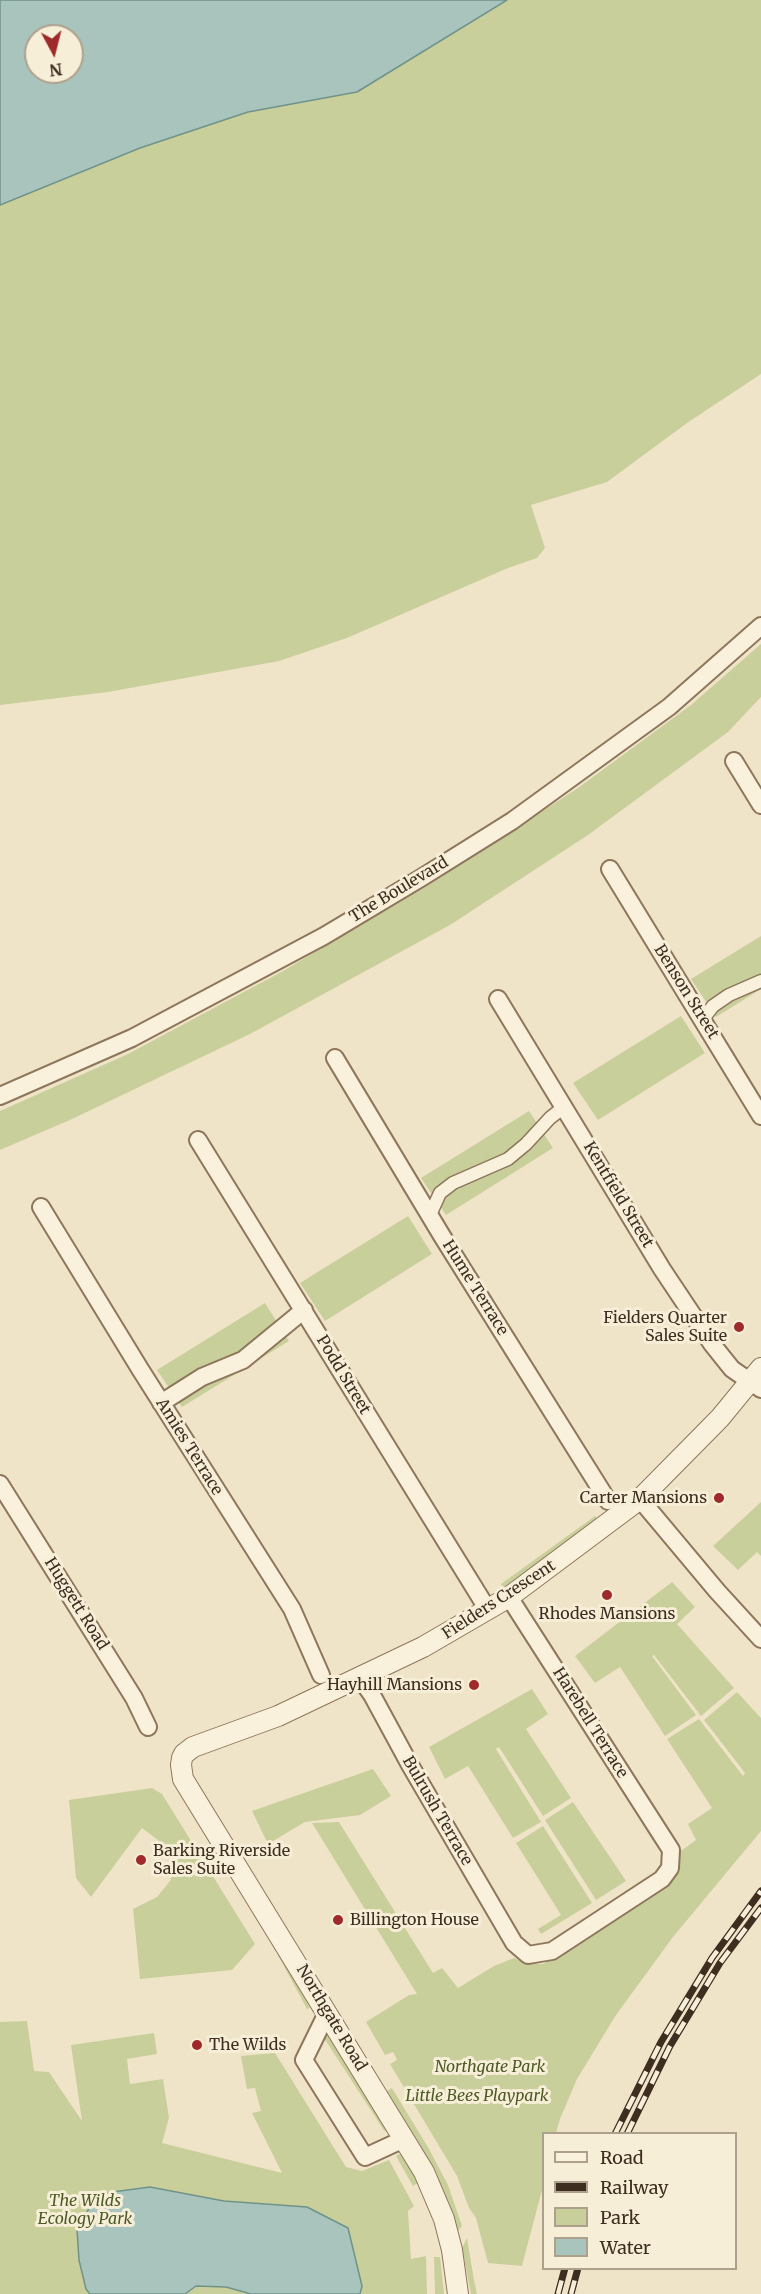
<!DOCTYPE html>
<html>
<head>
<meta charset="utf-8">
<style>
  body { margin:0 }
  #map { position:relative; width:761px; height:2294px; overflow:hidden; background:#f0e4c8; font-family:Merriweather,serif }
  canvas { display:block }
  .legend { position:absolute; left:542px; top:2132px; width:195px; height:138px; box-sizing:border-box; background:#f7eed8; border:2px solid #ada18e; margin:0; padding:8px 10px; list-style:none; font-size:18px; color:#3d2e20 }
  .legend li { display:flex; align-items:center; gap:12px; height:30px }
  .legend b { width:30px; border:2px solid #ada18e }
  .north { position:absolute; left:24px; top:24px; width:60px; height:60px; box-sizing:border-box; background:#f7eed8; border:2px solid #ada18e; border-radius:50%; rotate:173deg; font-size:16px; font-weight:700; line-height:24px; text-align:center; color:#3d2e20 }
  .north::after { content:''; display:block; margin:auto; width:21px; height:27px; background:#9e2a2b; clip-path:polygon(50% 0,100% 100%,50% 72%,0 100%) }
</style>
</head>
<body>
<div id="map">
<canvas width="761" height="2294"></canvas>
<ul class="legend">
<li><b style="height:8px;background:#faf1dc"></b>Road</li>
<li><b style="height:8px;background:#3d2e20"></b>Railway</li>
<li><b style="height:16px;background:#c9cf9b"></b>Park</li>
<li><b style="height:16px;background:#a9c4bc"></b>Water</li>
</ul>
<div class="north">N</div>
</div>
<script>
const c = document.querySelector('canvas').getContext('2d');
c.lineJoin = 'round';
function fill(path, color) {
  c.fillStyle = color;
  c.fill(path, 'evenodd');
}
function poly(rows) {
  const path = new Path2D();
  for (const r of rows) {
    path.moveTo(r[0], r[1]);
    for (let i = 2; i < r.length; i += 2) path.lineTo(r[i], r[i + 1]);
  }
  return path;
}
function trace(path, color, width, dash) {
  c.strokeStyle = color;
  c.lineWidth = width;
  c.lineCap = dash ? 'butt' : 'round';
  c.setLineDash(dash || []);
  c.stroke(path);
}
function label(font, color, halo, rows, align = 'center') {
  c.font = font + ' Merriweather,serif';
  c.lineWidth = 6;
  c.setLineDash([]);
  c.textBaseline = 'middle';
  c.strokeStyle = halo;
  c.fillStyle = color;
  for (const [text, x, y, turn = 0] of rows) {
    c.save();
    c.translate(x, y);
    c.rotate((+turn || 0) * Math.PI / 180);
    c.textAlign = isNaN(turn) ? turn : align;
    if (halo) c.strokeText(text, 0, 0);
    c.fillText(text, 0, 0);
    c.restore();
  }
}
fill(poly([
  [0,0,761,0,761,374,687,423,607,482,531,505,545,548,537,558,508,568,347,638,279,661,108,692,0,705],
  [36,36,72,36,72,72,36,72],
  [761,644,761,697,728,732,588,835,450,925,250,1034,70,1120,0,1150,0,1111,128,1054,283,971,427,886,578,788,691,705],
  [761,936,761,989,716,1017,691,979],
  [681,1016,705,1053,598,1120,573,1083],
  [529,1111,553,1148,446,1215,421,1178],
  [408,1216,432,1254,325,1321,300,1283],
  [265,1303,289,1341,182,1407,157,1370],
  [761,1502,761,1556,757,1552,738,1570,713,1546],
  [595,1516,598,1519,503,1588,501,1584],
  [672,1582,695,1607,677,1624,734,1688,701,1716,654,1655,652,1656,696,1715,665,1736,620,1667,595,1683,575,1656],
  [532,1689,548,1714,526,1729,571,1798,543,1816,499,1747,496,1749,541,1822,513,1838,468,1766,445,1779,429,1747],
  [737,1692,761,1718,761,1831,673,1937,616,2015,577,2079,560,2119,556,2133,544,2134,543,2186,522,2266,488,2263,476,2218,469,2208,457,2176,390,2064,397,2060,393,2052,385,2055,366,2022,409,1995,417,1994,312,1823,339,1822,433,1973,442,1968,458,1988,494,1966,514,1958,528,1964,543,1964,664,1886,676,1876,678,1853,696,1840,688,1824,712,1808,667,1739,699,1719,743,1776,745,1773,704,1720],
  [373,1769,391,1796,360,1815,305,1822,268,1844,252,1811],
  [152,1788,162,1794,255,1944,232,1970,140,1979,133,1909,157,1897,170,1881,175,1869,175,1853,142,1828,91,1897,76,1878,69,1800],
  [573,1802,626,1881,596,1900,545,1820],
  [543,1826,592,1903,541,1934,538,1929,561,1915,516,1843],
  [281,1953,310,2008,307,2009,278,1955],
  [27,2021,34,2071,49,2072,82,2121,71,2045,154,2033,157,2054,127,2059,130,2084,163,2079,169,2118,162,2143,282,2173,252,2113,261,2111,255,2088,247,2089,241,2056,275,2053,346,2167,362,2171,389,2160,414,2206,408,2211,411,2259,426,2256,427,2294,0,2294,0,2022],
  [327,2030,386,2127,385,2132,324,2038],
  [392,2088,429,2149,448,2185,462,2226,457,2232,432,2167,387,2091],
  [401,2153,418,2183,413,2186,396,2156],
  [467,2238,474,2280,477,2294,471,2294,462,2248],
  [434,2257,440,2257,444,2294,435,2294]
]), '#c9cf9b');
const water = poly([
  [0,0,507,0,357,92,248,112,140,148,0,205,0,0],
  [36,36,72,36,72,72,36,72,36,36],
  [150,2187,224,2201,307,2207,348,2228,362,2286,360,2294,251,2294,226,2287,196,2286,185,2294,90,2294,86,2289,79,2260,77,2230,97,2194,150,2187]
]);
fill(water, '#a9c4bc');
trace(water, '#6f938a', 1.5);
const pedestrian = poly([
  [703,1019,713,1006,729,995,761,981],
  [430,1215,440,1193,453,1183,508,1159,526,1144,550,1118,564,1107]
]);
const minor = poly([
  [734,761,761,805],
  [610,869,761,1116],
  [498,999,662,1269,712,1344,732,1369,761,1389],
  [335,1058,442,1236,608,1501],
  [0,1096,132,1038,324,936,421,878,512,821,669,707,761,626],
  [198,1140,488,1610],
  [41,1207,140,1369,292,1609,321,1675],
  [161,1403,202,1377,243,1360,304,1310],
  [0,1484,134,1698,148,1727],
  [640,1499,717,1591,761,1639],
  [360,1678,372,1695,410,1765,514,1943,528,1955,552,1951,662,1879,670,1868,671,1850,509,1597],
  [327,2013,304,2060,365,2157,404,2139]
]);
const tertiary = poly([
  [458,2294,452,2250,444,2219,424,2172,183,1779,181,1765,182,1758,184,1754,193,1747,278,1716,423,1647,509,1597,640,1499,720,1418,761,1368]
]);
trace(pedestrian, '#8d765c', 15);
trace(minor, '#8d765c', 20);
trace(tertiary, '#8d765c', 22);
trace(pedestrian, '#faf1dc', 12);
trace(minor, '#faf1dc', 16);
trace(tertiary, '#faf1dc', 20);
const rail = poly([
  [615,2134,661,2042,712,1958,761,1891],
  [627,2134,670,2046,720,1963,761,1908],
  [558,2294,565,2268],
  [571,2294,578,2268]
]);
trace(rail, '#3d2e20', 7);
trace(rail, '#f7eed8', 4.5, [14]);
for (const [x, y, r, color] of [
  [739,1327,6,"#9e2a2b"],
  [719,1498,6,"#9e2a2b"],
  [607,1595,6,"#9e2a2b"],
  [474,1685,6,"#9e2a2b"],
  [141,1860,6,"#9e2a2b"],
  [338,1920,6,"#9e2a2b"],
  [197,2045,6,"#9e2a2b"]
]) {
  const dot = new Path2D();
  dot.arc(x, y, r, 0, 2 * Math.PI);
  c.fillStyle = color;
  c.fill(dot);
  trace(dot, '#f7eed8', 2);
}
label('16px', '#3d2e20', '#f7eed8', [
  ["The Boulevard",399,890,-31],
  ["Benson Street",686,992,58],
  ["Kentfield Street",618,1195,59],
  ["Hume Terrace",475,1288,58],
  ["Podd Street",343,1375,59],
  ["Amies Terrace",189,1447,58],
  ["Fielders Crescent",499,1600,-33],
  ["Huggett Road",76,1604,58],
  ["Harebell Terrace",590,1723,58],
  ["Bulrush Terrace",437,1811,60],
  ["Northgate Road",331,2018,59]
]);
label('16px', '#3d2e20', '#f7eed8', [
  ["Fielders Quarter",727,1318],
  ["Sales Suite",727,1336],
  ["Carter Mansions",707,1498],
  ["Rhodes Mansions",607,1614,"center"],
  ["Hayhill Mansions",462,1685],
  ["Barking Riverside",153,1851,"left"],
  ["Sales Suite",153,1869,"left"],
  ["Billington House",350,1920,"left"],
  ["The Wilds",209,2045,"left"]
], 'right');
label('italic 16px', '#4d5a26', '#f7eed8', [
  ["Northgate Park",490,2067],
  ["Little Bees Playpark",477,2096],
  ["The Wilds",85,2201],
  ["Ecology Park",85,2219]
]);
</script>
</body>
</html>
